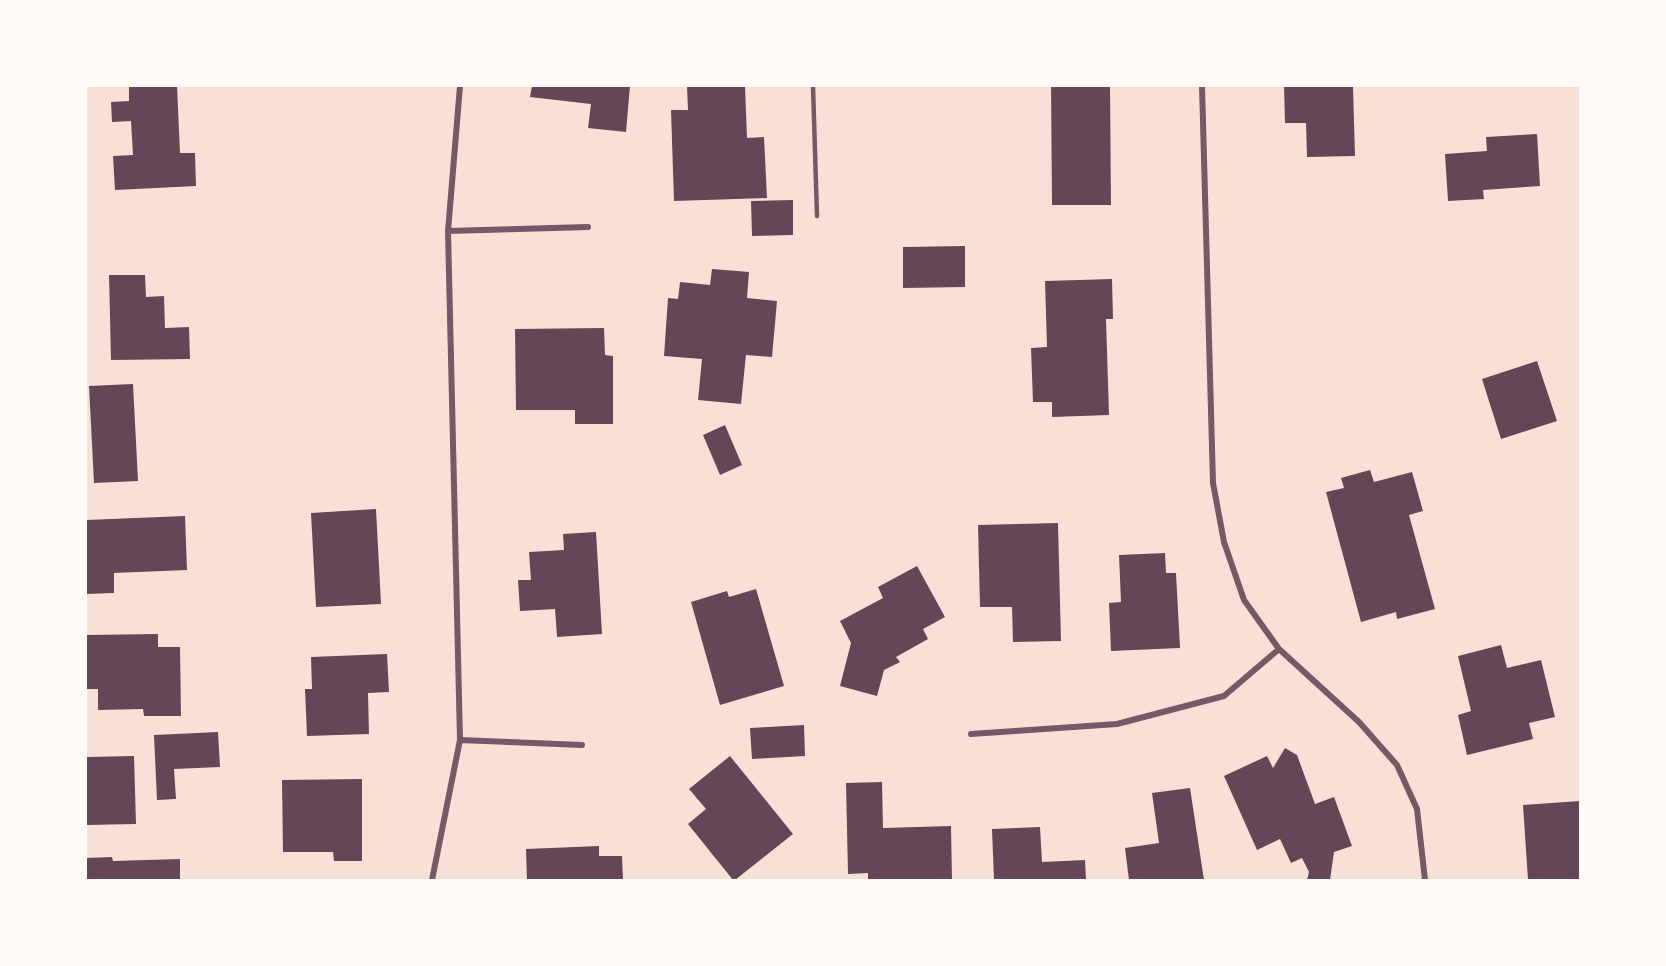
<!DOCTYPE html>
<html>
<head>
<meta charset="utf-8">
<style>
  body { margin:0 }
  #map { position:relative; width:1666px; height:966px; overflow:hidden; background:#f7e1d7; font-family:Jost,sans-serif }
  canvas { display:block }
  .frame { position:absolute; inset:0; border:87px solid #fffaf5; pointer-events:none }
</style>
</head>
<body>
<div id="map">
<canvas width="1666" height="966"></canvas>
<div class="frame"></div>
</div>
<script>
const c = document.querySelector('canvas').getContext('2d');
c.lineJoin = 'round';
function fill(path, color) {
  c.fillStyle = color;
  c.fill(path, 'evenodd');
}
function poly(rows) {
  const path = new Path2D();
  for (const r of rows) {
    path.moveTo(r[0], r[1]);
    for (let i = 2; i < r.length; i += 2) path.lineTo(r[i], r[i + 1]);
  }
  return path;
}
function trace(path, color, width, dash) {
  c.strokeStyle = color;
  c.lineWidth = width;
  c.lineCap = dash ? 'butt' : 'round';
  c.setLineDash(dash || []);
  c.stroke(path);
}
fill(poly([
  [129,86,177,86,180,153,195,153,196,186,115,190,113,156,133,155,131,121,112,122,111,102,129,101],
  [532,86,630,86,626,132,588,128,591,104,530,97],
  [687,86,745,86,747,138,764,137,767,198,674,201,671,110,688,110],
  [1051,86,1110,86,1111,205,1052,205],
  [1284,86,1353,86,1355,156,1307,157,1306,123,1285,123],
  [1537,134,1540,186,1483,190,1484,199,1448,201,1445,154,1487,151,1486,137],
  [793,200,793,235,752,236,751,201],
  [965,246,965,287,903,288,903,247],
  [712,269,749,272,747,298,777,301,772,357,746,355,741,404,698,400,702,359,664,356,668,298,678,299,680,282,710,285],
  [109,275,145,275,146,297,164,296,165,328,189,327,190,359,111,360],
  [1112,279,1113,319,1106,319,1109,415,1052,417,1052,402,1033,402,1031,348,1047,347,1045,281],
  [604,328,605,355,613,356,613,424,575,424,575,410,516,410,515,329],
  [1537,361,1557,421,1501,439,1482,379],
  [133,384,138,481,94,483,89,386],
  [725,425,742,465,720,475,703,435],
  [1370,470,1374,482,1412,472,1423,511,1409,515,1435,609,1397,619,1396,612,1361,622,1326,492,1344,488,1341,478],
  [376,509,381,604,316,607,311,513],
  [185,516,187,570,114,573,114,593,86,594,86,520],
  [1058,523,1061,641,1013,642,1012,607,980,607,978,525],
  [596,532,602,634,557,637,555,609,520,611,518,580,531,580,529,552,564,550,563,534],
  [1165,553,1166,573,1176,573,1180,648,1111,651,1109,603,1121,602,1119,555],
  [917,566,945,617,923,629,928,639,896,657,900,662,884,670,877,696,840,686,851,643,840,621,883,598,878,587],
  [756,589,784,686,720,705,691,602,727,591,729,597],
  [158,634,158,647,180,647,181,716,144,716,143,709,98,710,98,689,86,689,86,635],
  [1501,645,1507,668,1541,660,1555,717,1529,723,1533,739,1467,755,1458,715,1471,711,1458,656],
  [387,654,389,692,368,693,369,734,307,736,305,689,312,689,311,657],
  [804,725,805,756,752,759,750,728],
  [218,732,220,767,174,769,176,799,157,800,154,735],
  [1285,748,1297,755,1315,804,1334,797,1352,846,1334,852,1330,880,1307,880,1309,872,1302,858,1291,863,1280,839,1257,850,1224,776,1267,756,1273,768],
  [134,756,136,824,86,825,86,757],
  [730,756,793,834,735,880,733,880,688,824,706,809,689,789],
  [362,779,362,861,334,861,333,852,283,852,282,780],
  [882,782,883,828,951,826,952,880,868,880,868,873,848,874,846,783],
  [1190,788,1204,880,1129,880,1125,848,1159,843,1152,793],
  [1580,801,1580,880,1528,880,1523,805],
  [1040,827,1042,862,1085,860,1086,880,994,880,992,829],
  [599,846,599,856,622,856,623,880,527,880,526,849],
  [112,857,113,861,180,859,180,880,86,880,86,858]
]), '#644757');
trace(poly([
  [813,86,817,216]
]), '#755966', 4.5);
trace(poly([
  [1202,86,1213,483,1224,542,1244,600,1279,649,1359,722,1397,765,1417,809,1425,880],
  [448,231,588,227],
  [971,734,1117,724,1224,696,1279,649],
  [460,740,582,745],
  [432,880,460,740,448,231,460,86]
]), '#755966', 6);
</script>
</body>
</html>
